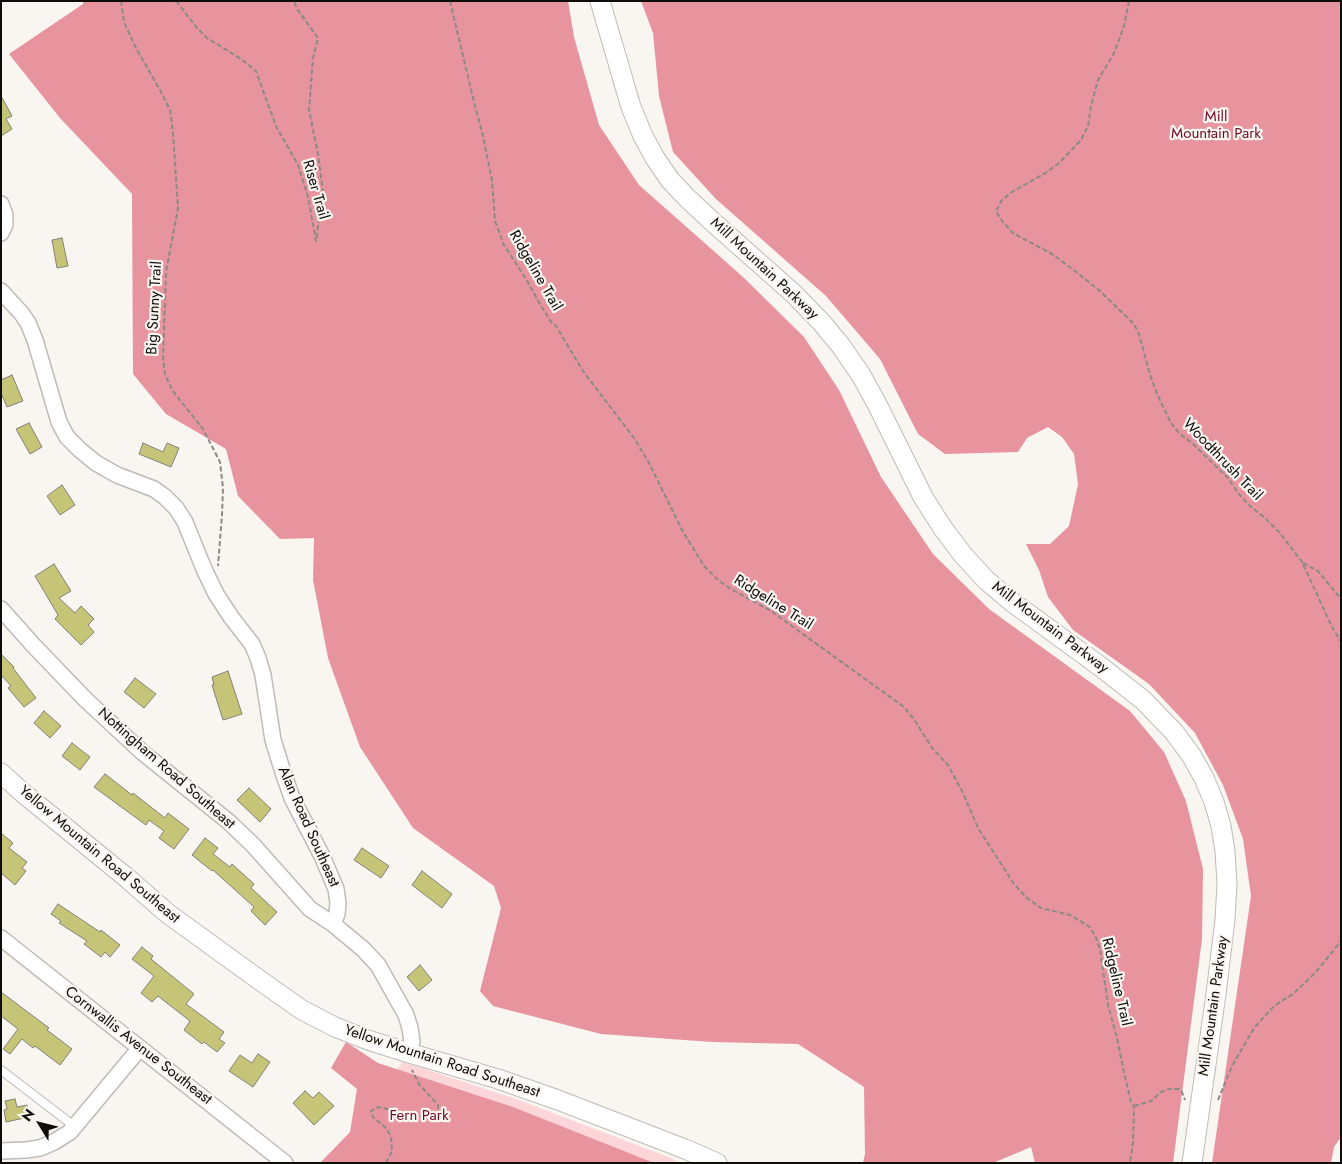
<!DOCTYPE html>
<html>
<head>
<meta charset="utf-8">
<style>
  body { margin:0 }
  #map { position:relative; width:1342px; height:1164px; overflow:hidden; background:#f9f5f0; font-family:Jost,sans-serif }
  canvas { display:block }
  .frame { position:absolute; inset:0; border:2px solid #0e0d0b; pointer-events:none }
  .north { position:absolute; left:15px; top:1099px; width:50px; height:50px; -webkit-text-stroke:4px #f9f5f0; paint-order:stroke; rotate:306deg; font-size:14px; font-weight:700; line-height:20px; text-align:center; color:#0e0d0b }
  .north::after { content:''; display:block; margin:auto; width:18px; height:22px; background:#0e0d0b; clip-path:polygon(50% 0,100% 100%,50% 72%,0 100%) }
</style>
</head>
<body>
<div id="map">
<canvas width="1342" height="1164"></canvas>
<div class="frame"></div>
<div class="north">N</div>
</div>
<script>
const c = document.querySelector('canvas').getContext('2d');
c.lineJoin = 'round';
function fill(path, color) {
  c.fillStyle = color;
  c.fill(path, 'evenodd');
}
function poly(rows) {
  const path = new Path2D();
  for (const r of rows) {
    path.moveTo(r[0], r[1]);
    for (let i = 2; i < r.length; i += 2) path.lineTo(r[i], r[i + 1]);
  }
  return path;
}
function trace(path, color, width, dash) {
  c.strokeStyle = color;
  c.lineWidth = width;
  c.lineCap = dash ? 'butt' : 'round';
  c.setLineDash(dash || []);
  c.stroke(path);
}
function label(font, color, halo, rows, align = 'center') {
  c.font = font + ' Jost,sans-serif';
  c.lineWidth = 4.5;
  c.setLineDash([]);
  c.textBaseline = 'middle';
  c.strokeStyle = halo;
  c.fillStyle = color;
  for (const [text, x, y, turn = 0] of rows) {
    c.save();
    c.translate(x, y);
    c.rotate((+turn || 0) * Math.PI / 180);
    c.textAlign = isNaN(turn) ? turn : align;
    if (halo) c.strokeText(text, 0, 0);
    c.fillText(text, 0, 0);
    c.restore();
  }
}
fill(poly([
  [403,1062,516,1099,671,1158,680,1163,366,1163,371,1101]
]), '#fbd5d8');
fill(poly([
  [83,1,568,1,574,37,599,125,639,185,743,277,804,337,839,390,881,477,933,554,989,609,1130,711,1164,752,1186,801,1203,869,1202,939,1173,1163,1035,1163,1031,1147,993,1163,863,1163,865,1154,864,1087,798,1044,712,1042,601,1034,493,1006,480,991,501,908,494,886,413,828,360,747,328,658,313,580,314,538,280,539,238,496,226,449,166,414,133,374,132,194,60,118,9,54,83,4],
  [641,1,1341,1,1341,1137,1334,1147,1331,1163,1212,1163,1251,896,1243,839,1223,785,1195,733,1149,684,1073,630,1048,597,1039,570,1026,544,1050,544,1069,526,1078,484,1074,454,1062,437,1048,427,1027,438,1018,452,945,454,918,434,880,359,826,296,716,199,673,152,659,96,653,33],
  [346,1042,378,1063,513,1107,654,1163,320,1163,350,1132,357,1089,331,1068]
]), '#e7949e');
const building = poly([
  [1,96,12,116,6,119,12,129,1,136,1,96],
  [62,238,68,266,57,268,52,240,62,238],
  [12,375,23,401,7,407,1,393,1,380,12,375],
  [29,423,42,447,30,454,16,429,29,423],
  [143,443,163,452,167,443,179,448,171,467,139,454,143,443],
  [62,485,75,505,60,515,47,496,62,485],
  [54,564,71,591,59,598,75,613,81,606,94,619,88,625,94,632,81,645,55,619,58,615,35,576,54,564],
  [1,654,14,667,13,668,36,698,24,707,8,688,11,686,1,675,1,654],
  [228,671,242,714,223,720,212,685,214,685,212,677,228,671],
  [135,678,156,694,144,708,124,692,135,678],
  [44,711,61,726,50,738,34,723,44,711],
  [72,743,90,757,80,770,62,756,72,743],
  [105,774,132,795,133,793,165,818,168,813,189,829,174,849,159,838,164,831,149,820,146,825,94,787,105,774],
  [249,788,271,809,260,822,237,800,249,788],
  [1,833,13,843,9,848,27,862,22,868,26,871,15,885,1,873,1,833],
  [205,838,218,848,213,854,230,867,232,864,254,884,251,888,277,912,265,925,251,911,254,907,213,870,212,871,192,855,205,838],
  [362,848,389,866,381,878,354,860,362,848],
  [422,871,452,894,442,908,412,885,422,871],
  [58,904,100,932,101,930,120,945,110,957,105,952,101,957,84,944,87,941,59,923,61,921,51,914,58,904],
  [142,947,153,956,151,959,194,994,186,1004,224,1032,219,1039,225,1043,217,1052,204,1042,202,1044,184,1030,190,1021,158,996,152,1002,141,993,154,976,132,959,142,947],
  [420,965,432,980,419,991,407,977,420,965],
  [1,992,49,1028,47,1030,72,1049,60,1065,35,1046,33,1048,22,1039,10,1054,3,1049,18,1029,1,1016,1,992],
  [258,1054,270,1062,253,1087,229,1071,240,1055,252,1063,258,1054],
  [305,1091,313,1098,319,1092,334,1106,314,1125,293,1103,305,1091],
  [15,1099,17,1107,27,1105,29,1117,6,1122,4,1110,7,1109,5,1101,15,1099]
]);
fill(building, '#c6c476');
trace(building, '#81817c', 1);
const service = poly([
  [1,1070,74,1126]
]);
const minor = poly([
  [1,204,5,215,5,225,1,233],
  [1,291,22,314,28,323,35,340,59,422,67,437,80,450,96,463,117,475,154,489,165,497,176,508,185,522,204,569,216,594,231,617,252,644,258,658,263,675,273,740,282,769,292,798,322,856,336,889,338,903,337,914,333,924],
  [1,609,34,646,86,700,142,752,229,822,253,845,310,909,333,924,363,949,378,965,406,1015,410,1028,412,1041,409,1053],
  [1,938,285,1163],
  [1,1151,26,1150,40,1148,54,1142,70,1132,140,1048]
]);
const tertiary = poly([
  [600,1,631,107,643,136,655,158,670,180,688,199,715,224,794,294,822,323,841,346,861,375,878,406,923,497,942,527,963,555,986,580,1012,602,1101,667,1143,700,1174,732,1191,755,1204,778,1214,802,1221,826,1225,851,1227,884,1225,920,1216,994,1192,1163],
  [1,773,23,793,127,878,167,913,258,979,302,1010,335,1027,368,1040,409,1053,498,1079,558,1100,685,1149,717,1163]
]);
trace(service, '#bfbbb6', 10);
trace(minor, '#bfbbb6', 18);
trace(tertiary, '#bfbbb6', 21);
trace(poly([
  [121,1,124,22,136,48,160,90,170,110,173,133,178,208,166,272,163,359,165,374,172,390,203,429,220,462,223,488,222,515,218,566],
  [176,1,197,28,207,38,241,59,256,71,276,126,298,165,308,197,316,241,323,192,318,154,309,110,313,58,318,38,297,9,294,1],
  [450,1,473,98,482,132,492,180,495,221,504,245,526,279,541,306,551,322,556,326,583,371,634,438,648,461,682,530,704,566,719,581,731,589,771,611,904,707,913,718,933,749,948,765,963,793,978,828,1014,884,1027,898,1041,908,1070,915,1090,927,1096,938,1100,949,1108,1005,1117,1038,1125,1077,1131,1102,1134,1106,1133,1143,1130,1163],
  [1129,1,1124,26,1119,40,1113,55,1098,80,1091,106,1088,126,1081,140,1059,163,1047,172,1012,192,1002,200,996,211,1002,221,1013,233,1052,254,1075,271,1100,291,1134,324,1139,334,1150,375,1157,394,1171,423,1180,434,1192,443,1228,478,1238,493,1250,506,1265,518,1279,532,1302,562,1332,627,1341,642],
  [1303,563,1318,571,1341,599],
  [1218,1100,1232,1066,1254,1028,1274,1006,1293,994,1316,972,1341,941],
  [1134,1106,1151,1101,1161,1092,1169,1089,1179,1089,1182,1092,1185,1100],
  [386,1163,392,1151,391,1136,385,1127,373,1117,371,1111,378,1107,416,1116,432,1116,438,1113,438,1105,419,1084,412,1070]
]), '#8c8a86', 2, [5, 2.5]);
trace(service, '#fff', 8);
trace(minor, '#fff', 15);
trace(tertiary, '#fff', 19);
label('15px', '#6f0d29', '#f9f5f0', [
  ["Mill",1216,117],
  ["Mountain Park",1216,134],
  ["Fern Park",419,1116]
]);
label('15px', '#0e0d0b', '#f9f5f0', [
  ["Riser Trail",315,190,74],
  ["Mill Mountain Parkway",764,269,43],
  ["Ridgeline Trail",535,271,60],
  ["Big Sunny Trail",155,308,-87],
  ["Woodthrush Trail",1222,460,46],
  ["Ridgeline Trail",773,603,32],
  ["Mill Mountain Parkway",1050,628,37],
  ["Nottingham Road Southeast",166,769,41],
  ["Alan Road Southeast",308,827,66],
  ["Yellow Mountain Road Southeast",99,855,40],
  ["Ridgeline Trail",1116,982,77],
  ["Mill Mountain Parkway",1214,1006,-82],
  ["Cornwallis Avenue Southeast",138,1046,38],
  ["Yellow Mountain Road Southeast",442,1062,18]
]);
</script>
</body>
</html>
